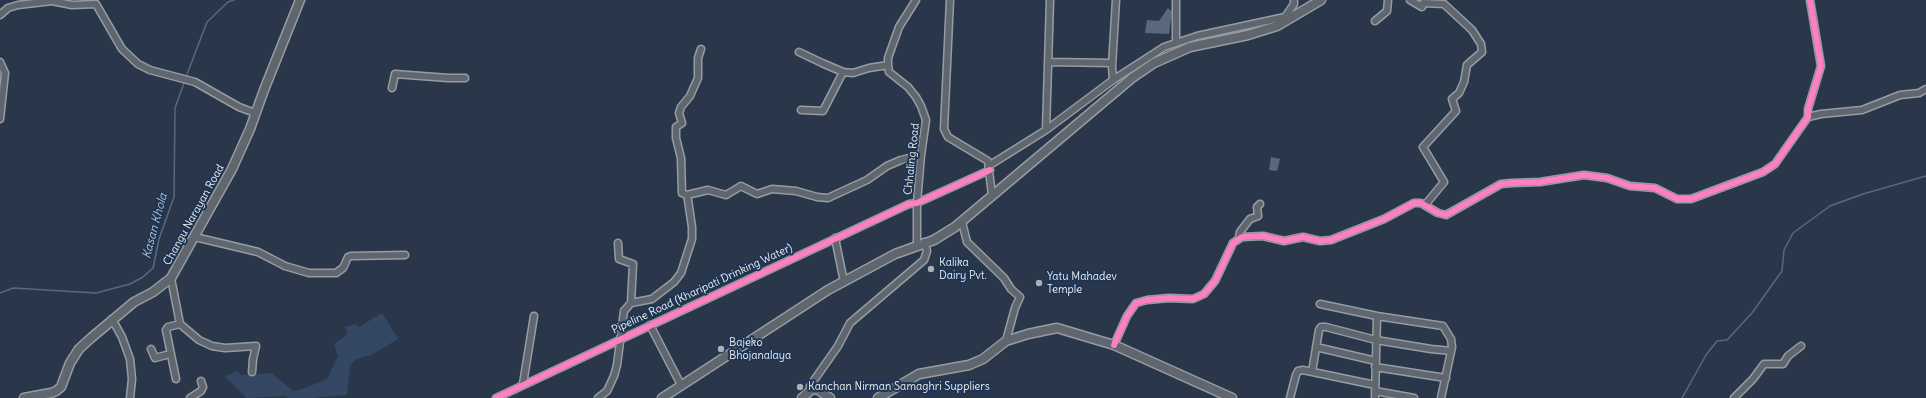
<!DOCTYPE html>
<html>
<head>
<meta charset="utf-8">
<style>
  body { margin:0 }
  canvas { display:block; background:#2a374a }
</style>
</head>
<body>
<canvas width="1926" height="398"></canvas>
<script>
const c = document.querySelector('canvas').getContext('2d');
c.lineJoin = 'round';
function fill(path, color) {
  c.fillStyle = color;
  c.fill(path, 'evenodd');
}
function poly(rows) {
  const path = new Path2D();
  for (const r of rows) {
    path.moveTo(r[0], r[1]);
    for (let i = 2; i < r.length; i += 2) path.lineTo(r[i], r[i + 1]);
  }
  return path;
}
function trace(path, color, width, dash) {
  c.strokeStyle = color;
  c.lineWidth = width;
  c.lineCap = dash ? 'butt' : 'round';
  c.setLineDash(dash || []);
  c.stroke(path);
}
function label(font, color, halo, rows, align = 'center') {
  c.font = font + ' Delius,sans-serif';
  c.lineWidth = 4;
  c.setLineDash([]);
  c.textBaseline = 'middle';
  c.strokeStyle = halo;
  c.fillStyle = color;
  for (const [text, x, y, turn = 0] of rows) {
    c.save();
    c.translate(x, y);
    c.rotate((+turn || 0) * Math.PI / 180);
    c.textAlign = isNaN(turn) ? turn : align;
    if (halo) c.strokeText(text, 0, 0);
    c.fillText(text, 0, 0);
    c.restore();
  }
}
fill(poly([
  [382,313,398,339,371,355,356,359,350,366,347,395,310,398,288,398,285,396,247,398,225,377,236,371,241,375,271,373,293,391,303,389,327,379,338,356,334,344,348,334,345,327,356,324,359,327]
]), '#344763');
fill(poly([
  [1168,8,1172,12,1169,34,1145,33,1147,20,1159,21],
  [1271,157,1280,159,1277,171,1269,170]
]), '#59687d');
trace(poly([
  [186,77,207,22,228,2,234,0],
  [0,293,13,288,96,293,130,284,143,277,153,268,159,239,174,197,175,108,185,80],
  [1682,398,1706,355,1717,341,1727,340,1752,313,1782,271,1784,250,1793,233,1830,206,1863,194,1926,176]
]), '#59687d', 1.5);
const minor = poly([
  [916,0,899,27,888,58,888,65,889,72,908,87,916,97,921,106,926,120,921,155,917,203,917,245],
  [950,0,944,129,948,137,988,161,992,196],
  [1176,0,1176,43],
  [1410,0,1422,7,1423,3,1444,4,1472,30,1481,44,1482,52,1467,65,1464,82,1459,93,1452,99,1456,111,1423,147,1444,182,1425,205],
  [0,15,8,8,18,5,52,1,72,5,96,4,122,49,138,64,150,70,195,82,239,107,255,113],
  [1375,21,1387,11,1388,0],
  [799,52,822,63,843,72,853,73,869,68,888,65],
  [0,62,5,73,0,119],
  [1048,62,1112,63],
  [1113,80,1112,66,1116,0],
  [392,88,395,74,448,78,465,78],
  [801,110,823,111,843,72],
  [1808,117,1821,114,1862,110,1900,95,1919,93,1926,89],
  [1046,130,1050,0],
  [990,165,1046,130,1113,80,1164,47,1197,36,1285,17,1294,4,1294,0],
  [687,195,708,190,726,195,741,186,757,194,772,189,796,191,817,197,828,198,867,180,887,166,901,160,921,155],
  [962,222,967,242,1004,278,1011,289,1020,297,1015,308,1006,341],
  [195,237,258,252,285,266,309,273,336,273,343,268,348,257,351,256,405,255],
  [835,238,844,282],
  [1239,238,1240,232,1250,219,1258,216,1257,207,1260,204],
  [171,278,180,324,199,340,212,346,225,348,256,346,253,359,252,372],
  [631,303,652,299,674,282,681,273,692,239,692,227,688,200,687,195,682,193,681,158,676,138,676,127,682,123,679,113,681,107,690,96,698,78,698,58,701,49],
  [1320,304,1377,316,1443,326,1451,339,1452,347,1441,398],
  [112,319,122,337,130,359,132,379,130,398],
  [650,325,681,385],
  [1114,345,1127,316,1136,303,1147,300,1169,298,1193,299,1204,294,1215,281,1233,243,1242,237,1263,236,1284,241,1303,237,1320,241,1331,240,1384,219,1414,203,1421,203,1438,213,1446,215,1501,184,1512,183,1540,182,1584,175,1607,178,1630,186,1655,188,1677,199,1691,199,1763,172,1775,164,1808,117,1808,109,1821,66,1810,0],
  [1316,347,1376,361],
  [151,349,155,358,170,354],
  [1375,367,1446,378],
  [1312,372,1319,330,1321,327,1326,327,1376,340,1431,349,1451,351],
  [176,379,166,330,168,327,180,324],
  [523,384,534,316],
  [811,390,810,386,838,346,850,323,924,260,927,251,924,242],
  [1375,391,1414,398],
  [190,398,201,391,203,387,201,381],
  [496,398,909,204,917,203,990,170],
  [598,398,607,391,614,376,617,365,624,311,631,303,633,264,619,259,618,243],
  [1290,398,1296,375,1298,371,1303,370,1375,385],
  [1375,398,1377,316],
  [1734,398,1753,379,1764,364,1783,364,1788,356,1801,346]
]);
const major = poly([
  [24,398,51,393,56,391,61,387,70,363,79,349,91,338,134,302,153,292,171,278,232,169,250,129,264,90,300,0],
  [662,398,828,290,895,254,934,240,955,227,1132,78,1154,63,1190,47,1248,35,1277,26,1321,0],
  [802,398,811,390,817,389,830,398],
  [878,398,919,374,969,365,983,359,1006,341,1028,334,1057,328,1114,345,1232,398]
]);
trace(minor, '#979ca3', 9);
trace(major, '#979ca3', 11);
trace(minor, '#60666e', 6);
trace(major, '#60666e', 8);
trace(poly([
  [1114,345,1127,316,1136,303,1147,300,1169,298,1193,299,1204,294,1215,281,1233,243,1242,237,1263,236,1284,241,1303,237,1320,241,1331,240,1384,219,1414,203,1421,203,1438,213,1446,215,1501,184,1512,183,1540,182,1584,175,1607,178,1630,186,1655,188,1677,199,1691,199,1763,172,1775,164,1808,117,1808,109,1821,66,1810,0],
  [496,398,909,204,917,203,990,170]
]), '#ff80c0', 6);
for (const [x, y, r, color] of [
  [931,269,4,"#adb0b1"],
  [1039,283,4,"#adb0b1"],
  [721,349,4,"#adb0b1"],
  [800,387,4,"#adb0b1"]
]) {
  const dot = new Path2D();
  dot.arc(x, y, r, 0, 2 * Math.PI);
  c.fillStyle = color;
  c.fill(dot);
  trace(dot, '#1d3557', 1.5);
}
label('11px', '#f4f1e8', '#1d3557', [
  ["Chhaling Road",912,159,-84],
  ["Changu Narayan Road",194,215,-61],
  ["Pipeline Road (Kharipati Drinking Water)",702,289,-25]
]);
label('11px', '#f4f1e8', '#1d3557', [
  ["Kalika",939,263],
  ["Dairy Pvt.",939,276],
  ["Yatu Mahadev",1047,277],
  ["Temple",1047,290],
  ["Bajeko",729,343],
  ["Bhojanalaya",729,356],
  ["Kanchan Nirman Samaghri Suppliers",808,387]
], 'left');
label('italic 12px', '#c0c3c4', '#1d3557', [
  ["Kasan Khola",155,226,-75]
]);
</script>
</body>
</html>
